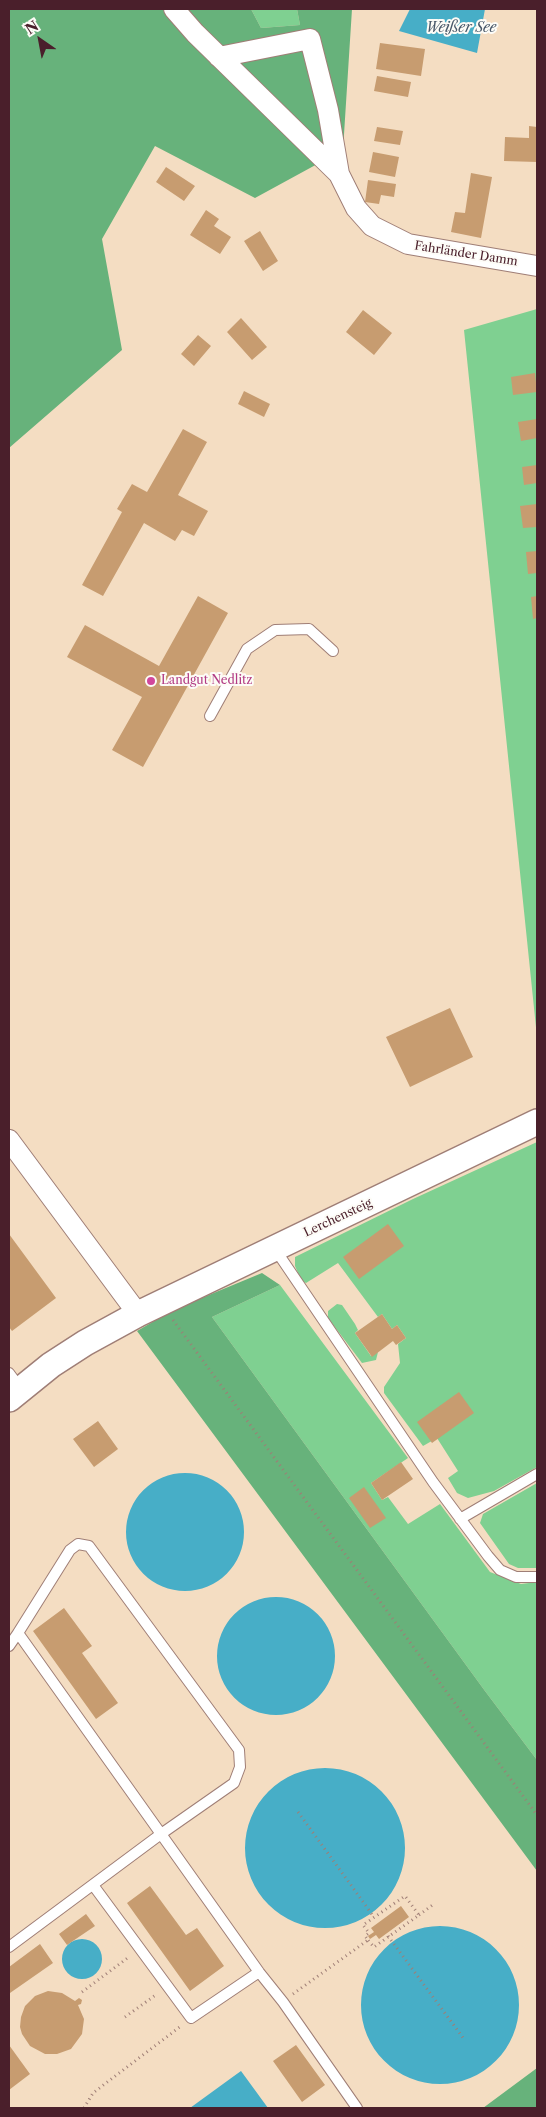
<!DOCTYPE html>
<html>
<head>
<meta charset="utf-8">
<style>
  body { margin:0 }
  #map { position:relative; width:546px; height:2117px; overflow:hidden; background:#f4ddc2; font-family:"Libre Caslon Text",serif }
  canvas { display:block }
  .frame { position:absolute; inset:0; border:10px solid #4a1f2b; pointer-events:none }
  .north { position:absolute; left:15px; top:15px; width:50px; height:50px; -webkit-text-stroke:4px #fdfcf7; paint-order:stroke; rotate:327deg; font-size:14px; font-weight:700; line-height:20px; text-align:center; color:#4a1f2b }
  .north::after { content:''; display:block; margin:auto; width:18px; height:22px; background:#4a1f2b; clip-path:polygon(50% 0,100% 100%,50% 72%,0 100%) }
</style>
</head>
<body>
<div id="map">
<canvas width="546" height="2117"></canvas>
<div class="frame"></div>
<div class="north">N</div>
</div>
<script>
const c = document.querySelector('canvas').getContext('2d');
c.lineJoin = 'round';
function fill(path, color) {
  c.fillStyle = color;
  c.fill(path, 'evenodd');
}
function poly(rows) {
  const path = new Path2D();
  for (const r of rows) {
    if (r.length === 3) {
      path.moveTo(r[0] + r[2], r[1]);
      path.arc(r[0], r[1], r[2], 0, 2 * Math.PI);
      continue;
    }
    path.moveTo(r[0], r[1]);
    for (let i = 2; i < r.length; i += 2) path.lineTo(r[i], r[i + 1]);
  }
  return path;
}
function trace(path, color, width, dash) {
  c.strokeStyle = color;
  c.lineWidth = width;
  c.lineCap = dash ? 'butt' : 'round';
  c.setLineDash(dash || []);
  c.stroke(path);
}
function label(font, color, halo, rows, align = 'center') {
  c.font = font + ' "Libre Caslon Text",serif';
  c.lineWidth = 4;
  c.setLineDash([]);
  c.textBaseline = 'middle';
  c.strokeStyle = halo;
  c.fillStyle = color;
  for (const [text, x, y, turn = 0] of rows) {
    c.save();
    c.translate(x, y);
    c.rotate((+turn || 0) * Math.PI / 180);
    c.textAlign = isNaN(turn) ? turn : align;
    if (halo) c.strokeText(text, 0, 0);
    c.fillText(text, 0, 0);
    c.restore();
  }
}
fill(poly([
  [251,9,297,9,300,25,261,28],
  [537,309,537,1037,464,330],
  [537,1142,537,1467,494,1491,468,1498,457,1493,448,1478,458,1471,437,1438,423,1446,384,1393,384,1387,400,1363,398,1344,406,1338,397,1325,392,1329,382,1314,378,1317,338,1263,306,1283,301,1280,295,1266,295,1257,413,1199],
  [280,1285,408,1458,371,1483,382,1500,388,1497,408,1524,440,1504,490,1572,521,1584,537,1582,537,1760,485,1691,212,1317],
  [337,1304,342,1305,355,1324,358,1330,355,1333,371,1356,378,1352,376,1360,362,1363,328,1318,328,1311],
  [537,1483,537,1568,518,1568,509,1564,480,1523,483,1514]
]), '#7fd091');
fill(poly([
  [9,9,251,9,261,28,300,25,297,9,352,9,343,150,255,198,155,146,102,239,122,350,9,448],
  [262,1273,280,1285,212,1317,485,1691,537,1760,537,1871,137,1331,175,1309],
  [537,2068,537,2108,483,2108]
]), '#67b27b');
fill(poly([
  [410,9,485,9,477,53,399,31],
  [185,1532,59],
  [276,1656,59],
  [325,1848,80],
  [440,2005,79],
  [82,1959,20],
  [241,2071,268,2108,190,2108,234,2076]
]), '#47aec7');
fill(poly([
  [380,43,425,49,421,76,376,69],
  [377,76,411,82,408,97,374,91],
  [529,126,537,127,537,162,504,161,505,137,529,138],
  [377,127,403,131,400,145,374,141],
  [373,152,399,157,395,177,369,172],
  [166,167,195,186,184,201,156,182],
  [471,173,492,177,481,238,451,232,455,212,465,213],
  [368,180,396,184,394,197,381,195,379,204,365,202],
  [206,210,219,219,214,226,231,237,220,254,190,235],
  [260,231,278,261,263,271,244,241],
  [363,310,392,333,374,355,346,332],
  [241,318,267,347,252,360,227,332],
  [198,335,211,346,194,366,181,354],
  [535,373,537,392,513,395,511,377],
  [244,391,270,404,264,417,238,404],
  [537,419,537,438,521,441,518,422],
  [183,429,207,442,178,495,208,511,194,536,182,530,175,541,144,523,103,596,82,585,122,512,117,509,132,484,147,492],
  [537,465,537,483,524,485,522,467],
  [537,504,537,527,523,528,520,506],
  [537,551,537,573,528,574,526,552],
  [198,596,228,613,143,767,112,750,142,697,67,657,85,625,159,666],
  [537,596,537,618,533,619,531,597],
  [450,1008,473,1057,410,1087,386,1037],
  [388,1224,404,1246,359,1279,343,1257],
  [9,1234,56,1298,12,1331,9,1327],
  [382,1314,392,1329,397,1325,406,1338,396,1345,393,1341,372,1357,355,1333],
  [459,1392,474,1413,432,1443,417,1422],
  [98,1421,118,1449,94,1467,73,1439],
  [401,1462,413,1479,382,1500,371,1483],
  [364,1487,386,1518,370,1528,349,1498],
  [64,1608,92,1646,82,1653,118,1703,96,1719,33,1631],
  [150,1886,186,1935,197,1928,224,1966,190,1991,127,1903],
  [401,1906,409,1917,379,1939,376,1935,370,1939,368,1936,374,1932,371,1928],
  [86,1914,95,1926,67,1945,59,1934],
  [40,1944,53,1963,10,1993,9,1967],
  [48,1991,62,1993,75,2001,79,1998,82,2000,81,2004,78,2005,84,2019,82,2034,71,2049,57,2054,45,2054,30,2046,22,2034,20,2027,21,2017,25,2006,35,1996],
  [9,2045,30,2074,9,2090],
  [296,2045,325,2085,302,2102,273,2061]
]), '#c79c70');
const service = poly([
  [210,716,247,649,275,630,309,629,333,651],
  [275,1249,433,1482,488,1556,500,1570,516,1577,537,1577],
  [9,1373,20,1388],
  [460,1519,537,1474],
  [9,1646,18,1633],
  [93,1885,191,2018,259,1972],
  [9,1947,161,1834,234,1783,240,1767,239,1750,89,1546,78,1544,70,1550,18,1633,161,1834,259,1972,283,2002,357,2108]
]);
const minor = poly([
  [174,9,195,33,339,174],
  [219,57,310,39,328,110,339,174,356,208,372,226,408,244,537,266],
  [9,1140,138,1314]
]);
const tertiary = poly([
  [9,1399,51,1365,85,1343,138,1314,537,1122]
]);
trace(service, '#9f7e76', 12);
trace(minor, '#9f7e76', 22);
trace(tertiary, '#9f7e76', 28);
trace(poly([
  [173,1320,537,1815],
  [298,1812,374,1917],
  [419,1915,434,1904],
  [388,1936,464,2039],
  [82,1992,129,1957],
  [293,1994,368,1940,365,1936,369,1933,363,1925,405,1896,419,1915,374,1947,368,1940],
  [125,2017,157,1994],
  [84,2108,93,2093,181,2026]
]), '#9f7e76', 3, [1, 4]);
trace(service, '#fff', 10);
trace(minor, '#fff', 20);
trace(tertiary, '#fff', 25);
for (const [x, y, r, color] of [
  [151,681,5,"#d1479c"]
]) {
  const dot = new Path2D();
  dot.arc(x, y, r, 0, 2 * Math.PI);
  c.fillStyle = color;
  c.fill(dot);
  trace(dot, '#fdfcf7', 2);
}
label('12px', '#4a1f2b', '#fdfcf7', [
  ["Fahrländer Damm",466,254,9],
  ["Lerchensteig",338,1218,-25]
]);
label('12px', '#b23c85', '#fdfcf7', [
  ["Landgut Nedlitz",161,681]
], 'left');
label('italic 14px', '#495869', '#fdfcf7', [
  ["Weißer See",461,28]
]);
</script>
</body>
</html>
